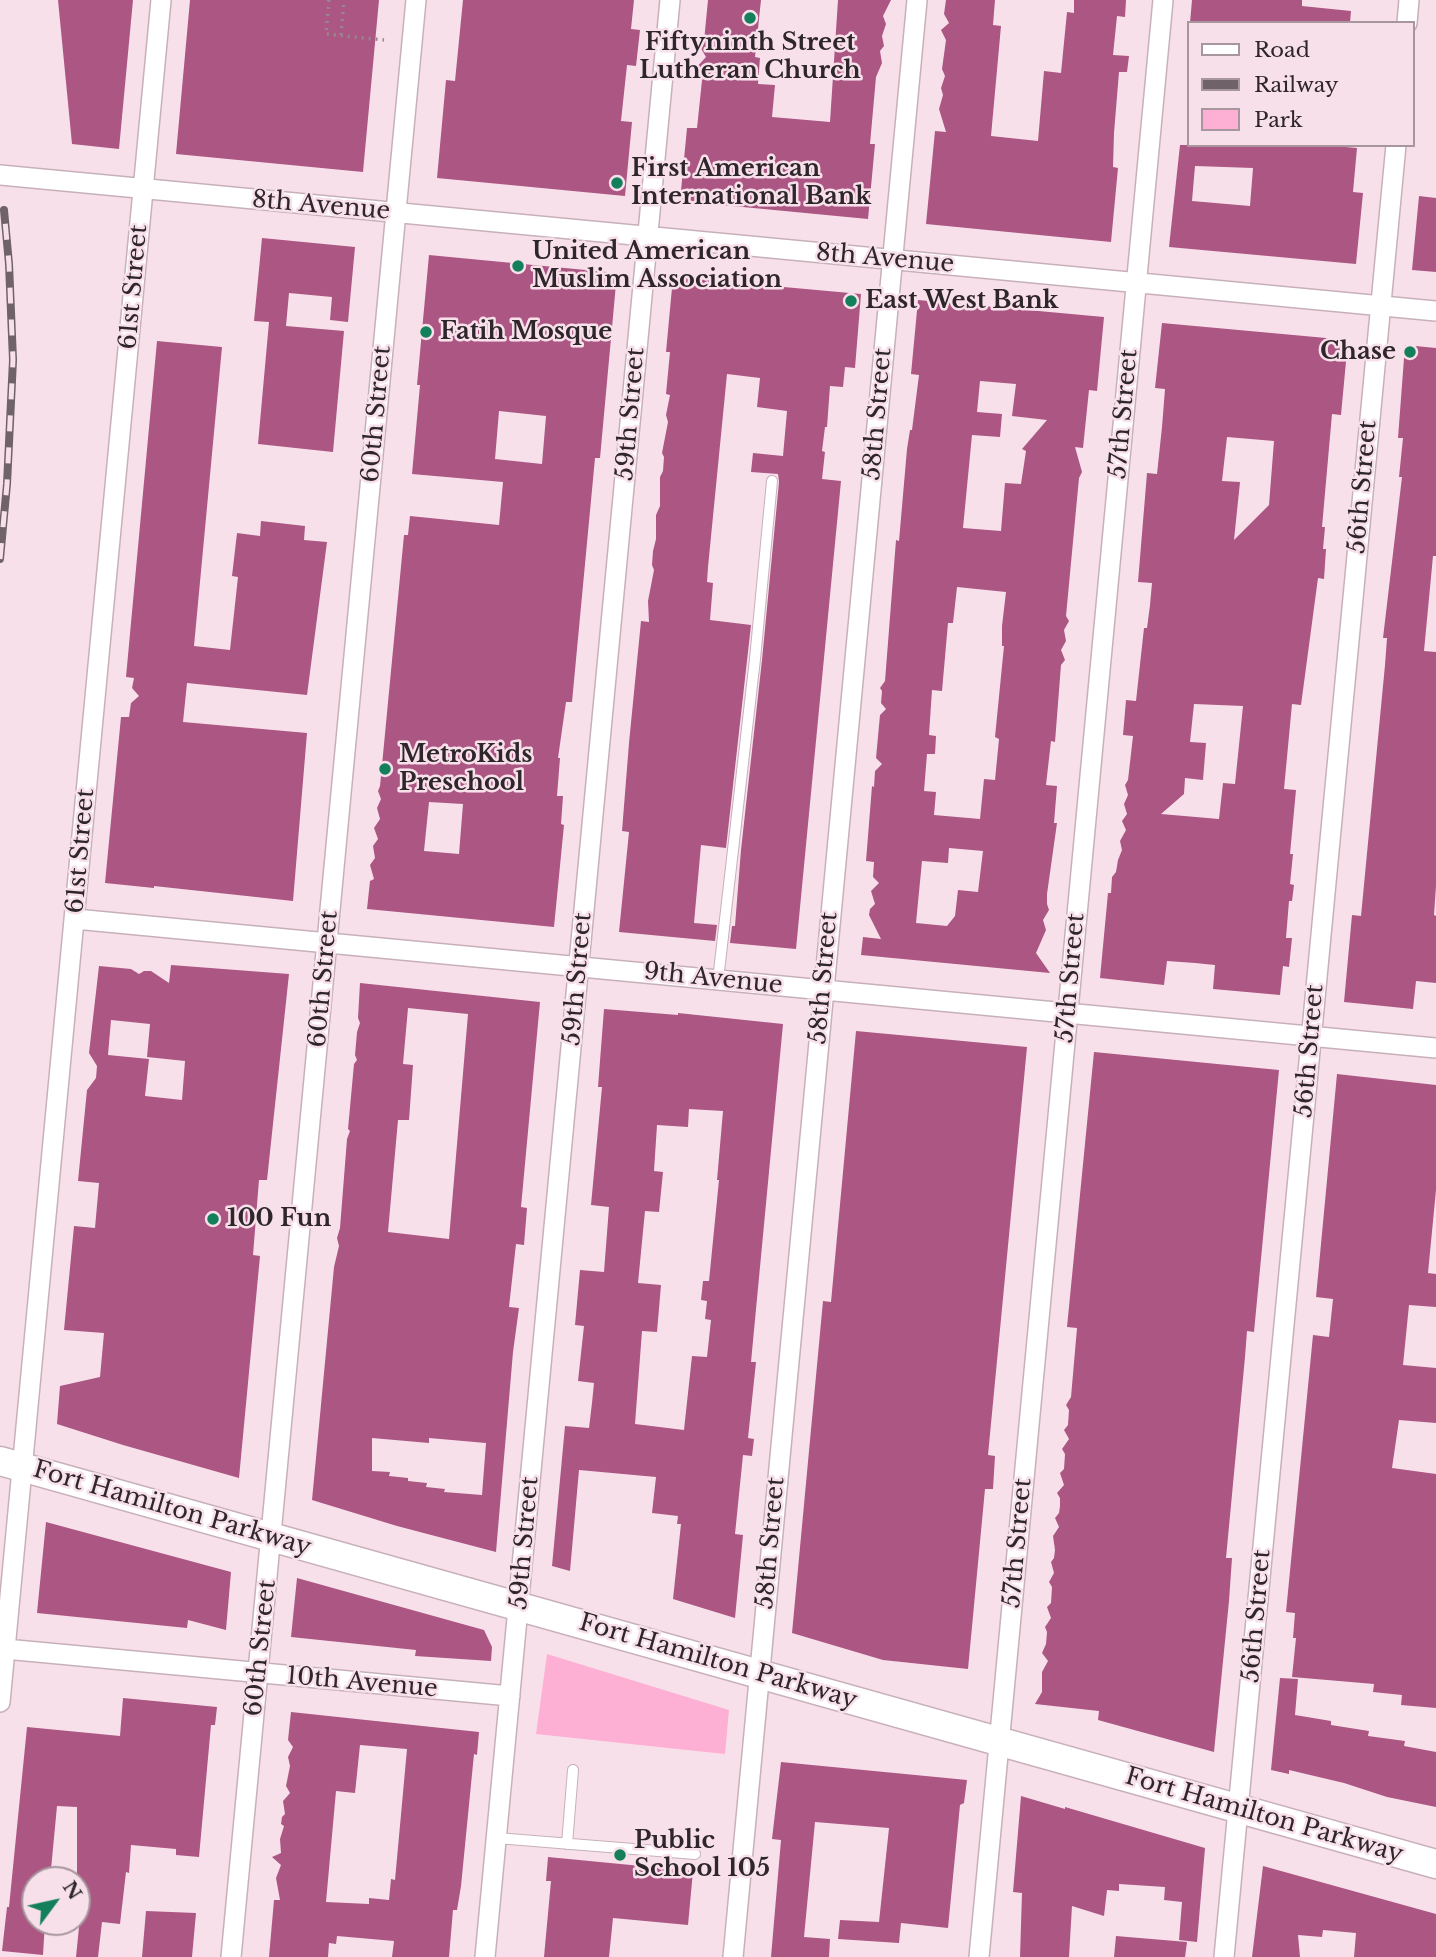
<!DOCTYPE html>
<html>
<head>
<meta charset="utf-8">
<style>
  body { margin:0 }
  #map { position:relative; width:1436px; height:1957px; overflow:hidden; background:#f8e0eb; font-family:"Libre Baskerville",serif }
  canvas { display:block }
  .legend { position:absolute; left:1187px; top:21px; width:228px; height:126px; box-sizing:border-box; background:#f8e0eb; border:2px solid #a7969e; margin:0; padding:9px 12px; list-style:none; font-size:21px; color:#2e262a }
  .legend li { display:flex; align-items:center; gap:14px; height:35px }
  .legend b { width:35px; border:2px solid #a7969e }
  .north { position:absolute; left:21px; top:1866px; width:70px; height:70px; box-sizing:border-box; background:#f8e0eb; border:2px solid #a7969e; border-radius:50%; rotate:57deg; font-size:19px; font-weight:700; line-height:28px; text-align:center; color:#2e262a }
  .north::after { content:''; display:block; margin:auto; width:24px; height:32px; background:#147f5b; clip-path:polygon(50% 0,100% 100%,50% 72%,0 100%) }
</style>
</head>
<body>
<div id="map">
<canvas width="1436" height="1957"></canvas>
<ul class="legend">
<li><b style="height:9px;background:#fff"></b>Road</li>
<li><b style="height:9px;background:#6f6268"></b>Railway</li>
<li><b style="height:19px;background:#fdb0d4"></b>Park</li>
</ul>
<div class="north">N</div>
</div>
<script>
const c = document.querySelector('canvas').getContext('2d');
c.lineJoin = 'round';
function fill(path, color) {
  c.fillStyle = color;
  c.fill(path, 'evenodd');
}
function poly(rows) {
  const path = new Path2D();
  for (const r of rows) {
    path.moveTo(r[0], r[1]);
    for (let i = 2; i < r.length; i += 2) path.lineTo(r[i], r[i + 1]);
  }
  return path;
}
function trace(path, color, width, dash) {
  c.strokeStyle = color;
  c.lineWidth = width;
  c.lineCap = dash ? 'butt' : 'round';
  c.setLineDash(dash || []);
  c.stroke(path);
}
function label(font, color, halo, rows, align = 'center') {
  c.font = font + ' "Libre Baskerville",serif';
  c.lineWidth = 5;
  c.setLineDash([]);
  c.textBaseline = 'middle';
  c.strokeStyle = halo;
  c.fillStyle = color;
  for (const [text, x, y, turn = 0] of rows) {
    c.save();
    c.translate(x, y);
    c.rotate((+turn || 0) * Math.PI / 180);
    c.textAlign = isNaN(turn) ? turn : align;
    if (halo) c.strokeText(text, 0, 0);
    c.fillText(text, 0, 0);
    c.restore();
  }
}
fill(poly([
  [547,1654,729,1710,725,1754,536,1734]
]), '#fdb0d4');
fill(poly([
  [58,0,133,0,119,149,72,144],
  [190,0,379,0,363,172,176,154],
  [463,0,634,0,631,29,640,30,636,66,627,65,621,121,632,122,625,196,437,178,446,80,455,81],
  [708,0,761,0,755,57,760,58,758,84,775,85,772,117,830,122,838,0,891,0,883,16,886,24,882,36,884,46,880,51,882,63,876,77,870,144,875,144,868,219,680,201,687,128,697,128,703,71,694,70,706,57,699,45,704,41],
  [946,0,995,0,993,25,1001,26,991,136,1038,141,1044,71,1061,73,1067,12,1074,13,1074,0,1126,0,1125,17,1117,16,1113,55,1129,56,1127,72,1119,72,1114,133,1113,167,1118,168,1111,242,926,224,935,131,946,132,939,109,943,95,941,88,945,76,942,69,946,40,941,30,949,23,944,14],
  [1192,0,1302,0,1302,6,1351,11,1350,23,1190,23],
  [1180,145,1323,145,1357,148,1353,192,1363,193,1356,264,1169,247],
  [1195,166,1253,168,1250,206,1192,201],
  [1419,196,1436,198,1436,272,1412,270],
  [262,238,355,247,348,322,330,320,332,297,289,293,286,326,344,331,333,452,258,444,269,322,254,321],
  [429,255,617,273,600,458,595,458,572,702,566,702,558,758,560,758,557,796,563,796,561,824,564,825,554,927,367,909,370,881,374,879,370,865,375,858,373,846,378,839,374,828,380,819,377,808,381,799,378,791,380,786,404,535,408,535,410,516,499,525,503,482,412,474,420,385,417,385],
  [499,411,546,416,542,464,495,459],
  [429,802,463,804,459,854,424,851],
  [673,277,861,294,855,368,845,367,843,387,830,386,827,427,825,427,822,451,825,452,822,479,841,481,796,949,730,943,732,926,735,926,741,850,762,660,779,482,778,474,751,472,753,453,783,456,787,411,757,407,760,378,727,374,708,567,707,582,713,583,710,620,751,625,726,848,701,845,694,923,717,925,715,941,619,932,629,832,622,831,629,743,641,621,649,622,648,601,654,570,652,565,653,551,656,539,656,515,660,506,660,477,663,471,664,457,662,453,668,422,666,415,670,395,666,394,670,352,666,352],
  [918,300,1104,317,1097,391,1089,390,1083,448,1075,447,1082,472,1079,478,1066,616,1069,621,1064,630,1066,641,1061,650,1065,660,1061,665,1055,742,1051,741,1046,785,1057,786,1054,823,1057,823,1047,894,1047,904,1049,910,1043,920,1046,930,1036,953,1050,973,861,955,863,937,881,939,869,915,870,909,875,904,871,891,879,883,873,877,874,862,866,861,872,786,874,787,875,771,882,764,876,758,880,715,886,709,881,703,882,691,880,688,885,681,896,540,899,541,907,449,910,430,912,430,919,375,911,374],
  [980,381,1016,384,1012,416,1047,420,1022,449,1026,451,1021,484,1005,483,1001,531,963,528,972,435,1000,437,1002,414,977,412],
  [957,587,1006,592,1002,626,1002,646,1004,646,995,737,999,739,995,780,984,779,980,819,934,815,936,792,924,791,927,754,935,754,936,736,929,735,932,690,942,691,948,623,953,623],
  [949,848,983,851,978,892,958,890,955,916,947,926,916,923,922,861,948,863],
  [1162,323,1348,340,1341,415,1332,414,1322,527,1325,527,1323,549,1326,549,1324,579,1318,578,1301,705,1292,704,1284,789,1296,790,1290,854,1293,854,1290,884,1294,885,1292,901,1289,901,1286,938,1292,938,1289,967,1283,966,1280,995,1213,989,1215,965,1195,963,1167,961,1164,985,1100,978,1108,893,1111,893,1112,877,1116,872,1118,860,1122,850,1120,841,1126,830,1122,821,1127,814,1124,804,1128,795,1125,785,1128,780,1133,736,1123,735,1126,700,1136,701,1144,628,1147,628,1150,605,1152,583,1138,582,1147,473,1157,474,1162,427,1165,389,1155,388],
  [1227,437,1274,441,1269,505,1234,540,1240,482,1222,481],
  [1194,704,1243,706,1235,784,1223,783,1219,819,1161,814,1184,794,1185,778,1203,780,1206,743,1190,742],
  [157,341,222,347,194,646,230,650,238,577,232,576,237,533,260,536,261,521,305,526,304,540,327,542,307,695,187,683,183,722,307,733,293,901,154,886,154,888,105,883,121,717,129,717,131,703,139,696,132,688,134,678,126,677],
  [1405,345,1436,348,1436,556,1433,556,1424,651,1436,652,1436,886,1434,915,1436,916,1436,983,1416,981,1413,1009,1344,1002,1352,915,1361,916,1385,665,1387,638,1383,638,1402,477,1399,477,1403,438,1398,438],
  [171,965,289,974,267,1180,259,1180,253,1255,260,1256,239,1478,123,1445,57,1424,60,1386,100,1377,104,1333,64,1330,74,1226,95,1228,99,1183,78,1181,87,1090,96,1078,97,1066,89,1053,99,966,131,969,139,974,144,971,151,971,169,983],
  [111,1020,150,1024,147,1057,185,1061,182,1100,145,1096,149,1059,108,1055],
  [360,983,540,1002,521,1207,527,1208,524,1245,516,1244,509,1307,519,1308,513,1352,496,1552,397,1526,312,1500,334,1267,339,1246,337,1238,340,1228,347,1139,350,1131,348,1129,354,1064,357,1060,355,1055,357,1032,360,1023,358,1018],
  [408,1008,468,1014,449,1239,388,1232,398,1120,409,1120,413,1065,403,1064],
  [372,1438,429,1443,429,1438,486,1443,482,1495,444,1492,445,1489,426,1487,427,1483,408,1481,408,1478,389,1476,390,1472,372,1471],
  [604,1009,678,1015,678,1013,783,1024,751,1362,756,1362,748,1438,754,1439,752,1456,743,1455,735,1534,743,1535,735,1618,673,1599,681,1524,677,1524,678,1516,652,1513,656,1477,579,1470,570,1571,552,1566,565,1426,589,1428,592,1403,594,1383,578,1381,584,1326,575,1325,580,1270,604,1272,609,1207,591,1205,602,1087,598,1087],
  [689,1109,723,1111,717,1180,719,1180,709,1281,703,1281,701,1300,707,1301,705,1319,711,1320,707,1357,692,1356,684,1430,635,1424,642,1331,657,1332,661,1285,638,1283,645,1211,659,1212,663,1172,654,1171,657,1125,688,1127],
  [856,1031,1027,1047,988,1455,995,1456,993,1489,985,1489,968,1669,883,1660,792,1633,823,1301,831,1302],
  [1094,1052,1279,1070,1254,1332,1247,1331,1245,1357,1226,1558,1232,1558,1229,1601,1214,1752,1098,1720,1099,1711,1035,1704,1042,1692,1042,1672,1048,1661,1042,1653,1046,1644,1047,1632,1045,1627,1051,1618,1047,1607,1051,1603,1052,1587,1049,1582,1054,1573,1051,1562,1054,1558,1055,1550,1053,1536,1059,1527,1055,1518,1059,1513,1060,1506,1060,1498,1057,1493,1064,1485,1060,1473,1064,1469,1065,1454,1062,1449,1069,1439,1064,1430,1068,1425,1069,1410,1066,1405,1071,1397,1077,1328,1067,1327],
  [1337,1074,1436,1085,1436,1190,1428,1273,1436,1274,1436,1307,1409,1305,1403,1365,1436,1368,1436,1423,1399,1420,1392,1468,1436,1474,1436,1708,1401,1705,1402,1695,1373,1692,1374,1684,1292,1677,1296,1638,1293,1638,1295,1613,1286,1612,1313,1335,1329,1337,1333,1299,1316,1297],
  [46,1522,231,1572,226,1630,188,1620,187,1628,37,1613],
  [297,1578,484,1630,492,1647,491,1661,415,1656,416,1650,291,1637],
  [1280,1678,1298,1679,1295,1715,1331,1721,1331,1725,1369,1731,1368,1736,1405,1741,1404,1746,1436,1752,1436,1807,1387,1797,1344,1783,1289,1770,1289,1774,1271,1770],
  [123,1698,217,1707,215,1725,211,1725,199,1857,176,1855,176,1849,131,1845,129,1873,126,1872,120,1924,102,1922,98,1957,76,1957,80,1917,77,1917,77,1807,57,1806,50,1880,35,1880,35,1922,45,1922,43,1955,2,1951,7,1907,9,1907,27,1727,120,1736],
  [291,1712,479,1732,477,1755,474,1754,461,1886,457,1910,453,1910,449,1957,392,1957,394,1941,337,1936,336,1944,329,1943,328,1957,269,1957,274,1900,280,1900,276,1878,281,1865,272,1857,281,1853,280,1839,284,1826,281,1824,282,1817,285,1814,283,1801,290,1793,286,1786,290,1766,288,1757,293,1747,288,1740],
  [360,1745,407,1749,395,1880,391,1879,389,1900,369,1898,369,1904,326,1902,336,1791,355,1793],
  [781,1762,967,1780,964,1803,960,1805,948,1928,901,1923,899,1943,838,1939,840,1920,879,1922,889,1828,815,1822,804,1937,830,1939,829,1957,771,1957,781,1840,772,1839],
  [1021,1796,1065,1809,1065,1807,1205,1848,1197,1942,1179,1940,1182,1902,1164,1900,1165,1887,1119,1884,1119,1891,1107,1890,1104,1916,1072,1906,1069,1957,1020,1957,1022,1893,1013,1892],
  [548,1857,693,1871,688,1925,613,1918,609,1957,544,1957,551,1881,546,1881],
  [1263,1866,1436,1914,1436,1957,1354,1957,1356,1933,1323,1930,1322,1937,1298,1935,1300,1957,1252,1957],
  [146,1911,196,1913,192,1957,142,1957],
  [1116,1936,1187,1942,1185,1957,1114,1957]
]), '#ac5683');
const service = poly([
  [718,980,755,659,772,481],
  [497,1838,695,1854],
  [567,1844,573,1770]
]);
const minor = poly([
  [1407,23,1409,0],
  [0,175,1436,311],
  [75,919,1436,1048],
  [5,1649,510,1696],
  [0,1702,161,0],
  [231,1957,416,0],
  [485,1957,670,0],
  [733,1957,917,0],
  [979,1957,1163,0],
  [1224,1957,1396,145]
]);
const secondary = poly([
  [0,1461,1436,1864]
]);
trace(service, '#c7b0ba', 12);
trace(minor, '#c7b0ba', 22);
trace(secondary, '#c7b0ba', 31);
trace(poly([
  [329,0,326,34,384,40],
  [341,35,344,0]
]), '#97878f', 3.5, [2, 5]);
trace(service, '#fff', 10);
trace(minor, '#fff', 19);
trace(secondary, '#fff', 28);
const rail = poly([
  [0,559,7,484,13,360,9,264,4,210]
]);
trace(rail, '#6f6268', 8);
trace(rail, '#f8e0eb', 5, [16]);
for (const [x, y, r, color] of [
  [750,18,7,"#147f5b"],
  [617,183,7,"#147f5b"],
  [518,266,7,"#147f5b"],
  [851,301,7,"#147f5b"],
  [426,332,7,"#147f5b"],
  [1410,352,7,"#147f5b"],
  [385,769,7,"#147f5b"],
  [213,1219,7,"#147f5b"],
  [620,1855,7,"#147f5b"]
]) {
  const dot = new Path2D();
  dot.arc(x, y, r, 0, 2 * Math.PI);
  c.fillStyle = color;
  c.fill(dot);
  trace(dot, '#f8e0eb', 2.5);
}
label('bold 24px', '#2e262a', '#f8e0eb', [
  ["Fiftyninth Street",750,43,"center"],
  ["Lutheran Church",750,71,"center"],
  ["First American",631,169],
  ["International Bank",631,197],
  ["United American",532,252],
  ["Muslim Association",532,280],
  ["East West Bank",865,301],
  ["Fatih Mosque",440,332],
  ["Chase",1396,352,"right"],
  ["MetroKids",399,755],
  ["Preschool",399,783],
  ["100 Fun",227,1219],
  ["Public",634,1841],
  ["School 105",634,1869]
], 'left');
label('24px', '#2e262a', '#f8e0eb', [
  ["8th Avenue",321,206,5],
  ["8th Avenue",885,259,5],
  ["61st Street",134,287,-85],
  ["60th Street",377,414,-85],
  ["59th Street",631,414,-85],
  ["58th Street",878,414,-85],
  ["57th Street",1124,414,-85],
  ["56th Street",1363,487,-85],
  ["61st Street",81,851,-85],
  ["58th Street",824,978,-85],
  ["57th Street",1071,978,-85],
  ["60th Street",324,979,-85],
  ["59th Street",578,979,-85],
  ["9th Avenue",713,979,6],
  ["56th Street",1310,1051,-85],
  ["Fort Hamilton Parkway",172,1509,16],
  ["59th Street",525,1543,-85],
  ["58th Street",771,1543,-85],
  ["57th Street",1018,1543,-85],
  ["56th Street",1257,1616,-85],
  ["60th Street",261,1648,-84],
  ["Fort Hamilton Parkway",718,1662,16],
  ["10th Avenue",362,1683,5],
  ["Fort Hamilton Parkway",1264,1816,16]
]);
</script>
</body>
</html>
